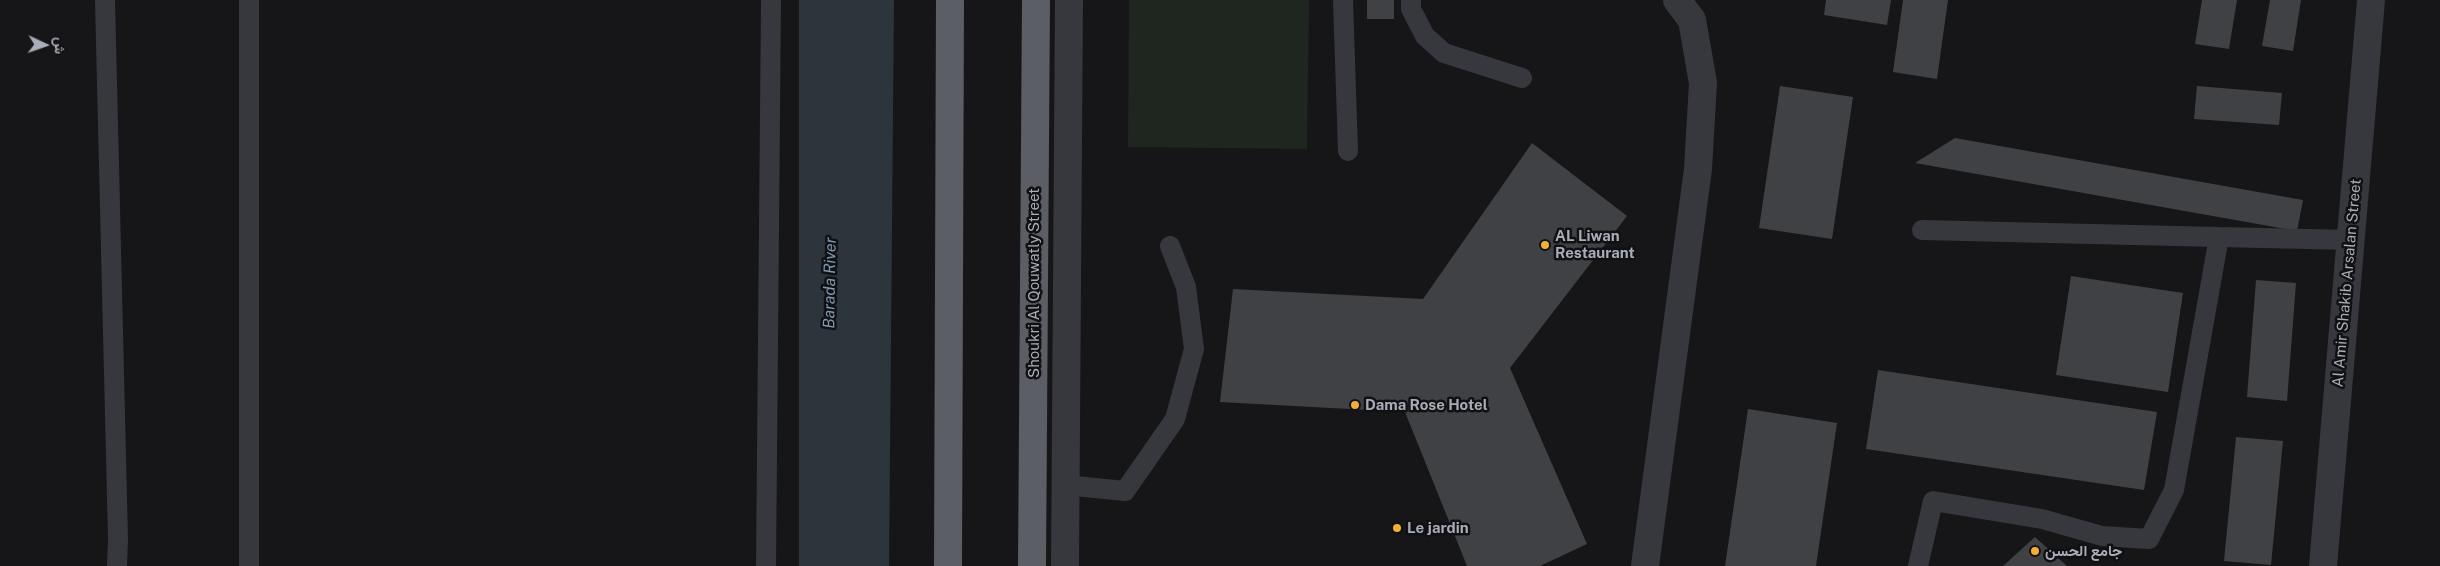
<!DOCTYPE html>
<html>
<head>
<meta charset="utf-8">
<style>
  body { margin:0 }
  #map { position:relative; width:2440px; height:566px; overflow:hidden; background:#161618; font-family:"Public Sans",Vazirmatn,sans-serif }
  canvas { display:block }
  .north { position:absolute; left:20px; top:20px; width:50px; height:50px; -webkit-text-stroke:4px #111113; paint-order:stroke; rotate:93deg; font-size:14px; font-weight:700; line-height:20px; text-align:center; color:#a8adb8 }
  .north::after { content:''; display:block; margin:auto; width:18px; height:22px; background:#a8adb8; clip-path:polygon(50% 0,100% 100%,50% 72%,0 100%) }
</style>
</head>
<body>
<div id="map">
<canvas width="2440" height="566"></canvas>
<div class="north">ش</div>
</div>
<script>
const c = document.querySelector('canvas').getContext('2d');
c.lineJoin = 'round';
function fill(path, color) {
  c.fillStyle = color;
  c.fill(path, 'evenodd');
}
function poly(rows) {
  const path = new Path2D();
  for (const r of rows) {
    path.moveTo(r[0], r[1]);
    for (let i = 2; i < r.length; i += 2) path.lineTo(r[i], r[i + 1]);
  }
  return path;
}
function trace(path, color, width, dash) {
  c.strokeStyle = color;
  c.lineWidth = width;
  c.lineCap = dash ? 'butt' : 'round';
  c.setLineDash(dash || []);
  c.stroke(path);
}
function label(font, color, halo, rows, align = 'center') {
  c.font = font + ' "Public Sans",Vazirmatn,sans-serif';
  c.lineWidth = 5;
  c.setLineDash([]);
  c.textBaseline = 'middle';
  c.strokeStyle = halo;
  c.fillStyle = color;
  for (const [text, x, y, turn = 0] of rows) {
    c.save();
    c.translate(x, y);
    c.rotate((+turn || 0) * Math.PI / 180);
    c.textAlign = isNaN(turn) ? turn : align;
    if (halo) c.strokeText(text, 0, 0);
    c.fillText(text, 0, 0);
    c.restore();
  }
}
fill(poly([
  [1129,0,1309,0,1307,149,1128,147]
]), '#1e261f');
fill(poly([
  [799,0,894,0,889,566,799,566]
]), '#2c353c');
fill(poly([
  [1367,0,1394,0,1394,19,1367,19],
  [1826,0,1891,0,1887,25,1824,15],
  [1903,0,1948,0,1937,79,1893,72],
  [2202,0,2237,0,2229,49,2195,44],
  [2270,0,2301,0,2293,51,2262,46],
  [1780,86,1853,97,1832,239,1759,228],
  [2197,86,2282,93,2279,125,2194,119],
  [1955,138,2303,200,2297,231,1915,163],
  [1532,143,1627,216,1510,368,1587,544,1540,566,1467,566,1405,412,1220,402,1233,289,1423,299],
  [2071,276,2183,293,2168,392,2056,375],
  [2256,280,2296,283,2287,401,2247,397],
  [1878,370,2157,412,2144,490,1866,449],
  [1748,409,1837,423,1816,566,1725,566],
  [2236,437,2283,441,2271,565,2224,561],
  [2035,537,2067,566,2003,566]
]), '#404145');
trace(poly([
  [105,0,118,539,117,566],
  [1343,0,1348,151],
  [1411,0,1411,9,1425,36,1444,53,1522,78],
  [1922,230,2219,237],
  [1065,485,1125,491,1175,419,1194,349,1186,287,1170,246],
  [249,566,249,0],
  [766,566,771,0],
  [1918,566,1933,501,2042,519,2102,536,2149,539,2174,490,2219,237,2351,240]
]), '#37383d', 20);
trace(poly([
  [1065,566,1069,0],
  [1645,566,1698,169,1703,83,1692,20,1677,0],
  [2323,566,2371,0]
]), '#37383d', 28);
trace(poly([
  [948,566,950,0],
  [1032,566,1036,0]
]), '#5b5e65', 28);
for (const [x, y, r, color] of [
  [1545,245,5,"#f2b134"],
  [1355,405,5,"#f2b134"],
  [1397,528,5,"#f2b134"],
  [2035,551,5,"#f2b134"]
]) {
  const dot = new Path2D();
  dot.arc(x, y, r, 0, 2 * Math.PI);
  c.fillStyle = color;
  c.fill(dot);
  trace(dot, '#111113', 2);
}
label('bold 15px', '#a8adb8', '#111113', [
  ["AL Liwan",1555,236],
  ["Restaurant",1555,253],
  ["Dama Rose Hotel",1365,405],
  ["Le jardin",1407,528],
  ["جامع الحسن",2045,551]
], 'left');
label('15px', '#a8adb8', '#111113', [
  ["Shoukri Al Qouwatly Street",1034,283,-90],
  ["Al Amir Shakib Arsalan Street",2347,283,-85]
]);
label('italic 16px', '#7f9bb3', '#111113', [
  ["Barada River",830,283,-89]
]);
</script>
</body>
</html>
